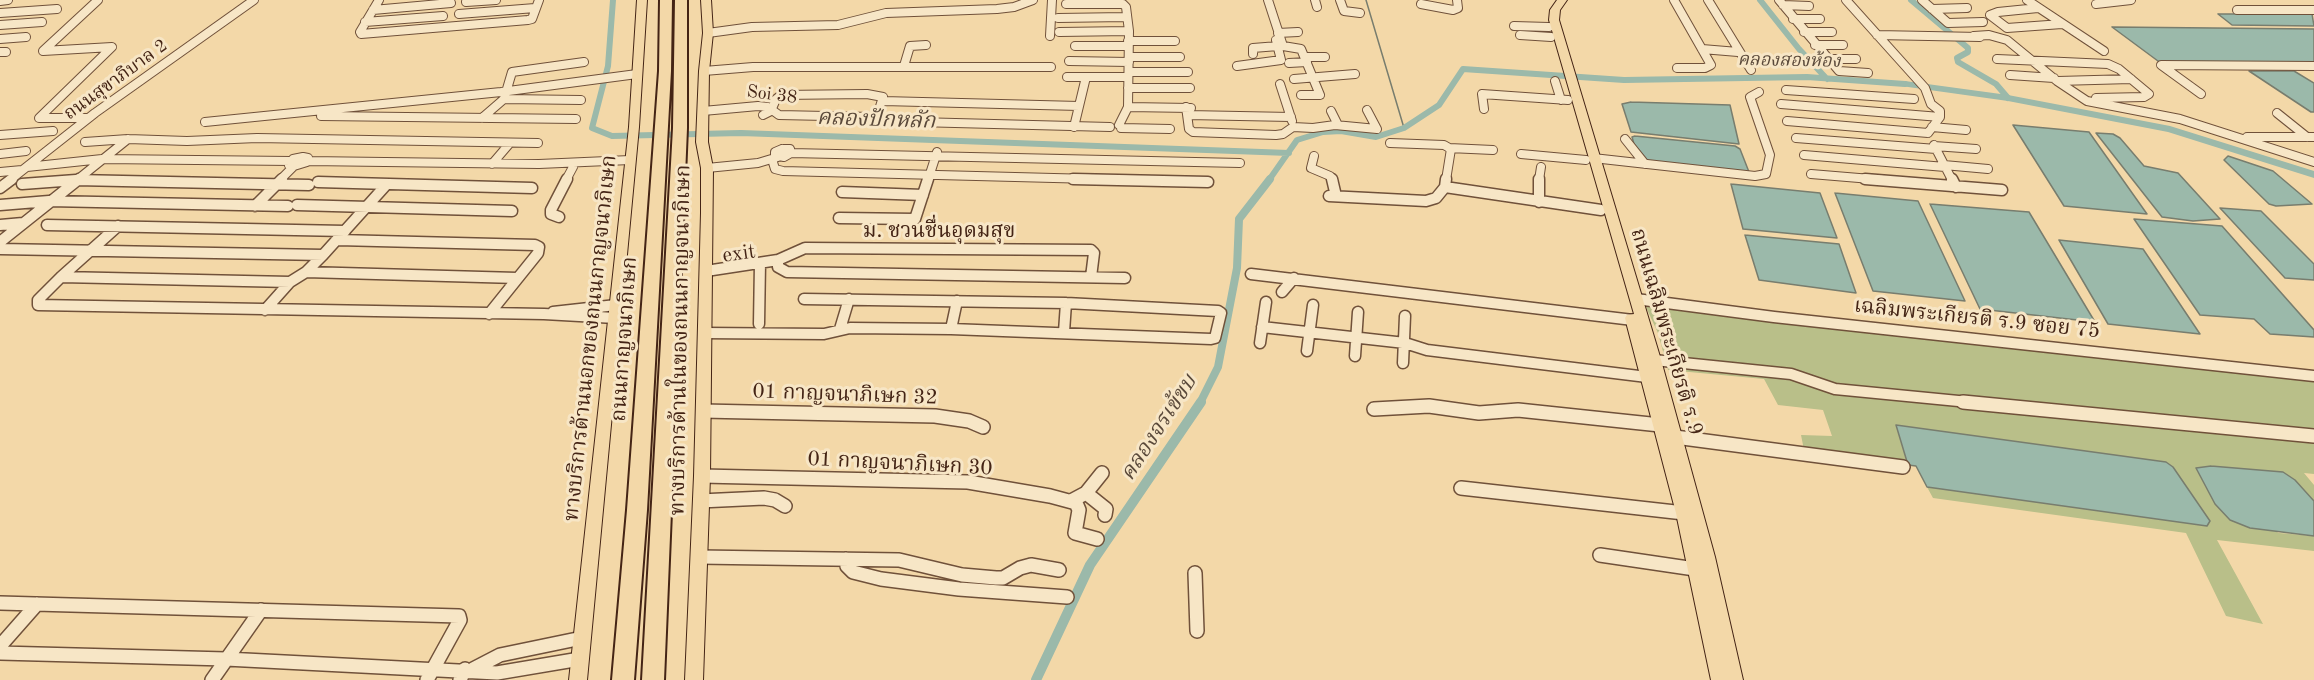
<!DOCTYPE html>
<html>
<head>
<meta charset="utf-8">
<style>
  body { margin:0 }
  canvas { display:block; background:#f3d8a8 }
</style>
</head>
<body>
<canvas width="2314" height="680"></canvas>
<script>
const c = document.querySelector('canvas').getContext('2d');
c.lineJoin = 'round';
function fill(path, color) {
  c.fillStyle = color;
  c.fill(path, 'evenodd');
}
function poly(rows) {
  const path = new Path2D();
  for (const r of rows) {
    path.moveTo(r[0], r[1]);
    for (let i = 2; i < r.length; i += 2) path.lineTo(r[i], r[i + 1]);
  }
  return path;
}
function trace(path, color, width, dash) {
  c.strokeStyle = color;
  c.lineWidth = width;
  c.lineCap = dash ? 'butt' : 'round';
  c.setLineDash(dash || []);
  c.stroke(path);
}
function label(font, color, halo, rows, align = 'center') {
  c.font = font + ' "Old Standard TT","Noto Serif Thai",serif';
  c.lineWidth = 6;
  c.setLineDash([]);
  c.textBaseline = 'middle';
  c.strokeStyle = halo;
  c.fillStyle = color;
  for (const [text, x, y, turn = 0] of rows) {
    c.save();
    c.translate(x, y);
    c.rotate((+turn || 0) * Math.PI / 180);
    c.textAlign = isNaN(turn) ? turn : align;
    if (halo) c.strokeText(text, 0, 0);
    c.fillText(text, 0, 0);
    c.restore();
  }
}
fill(poly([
  [1644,303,2314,378,2314,474,2304,473,2314,485,2314,501,2295,480,2236,469,2211,466,2196,468,2215,504,2279,533,2314,536,2314,551,2217,540,2263,624,2226,616,2186,533,1933,498,1927,487,2207,526,1897,425,1908,465,1804,450,1801,435,1832,436,1823,410,1778,405,1764,379,1668,370,1658,333]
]), '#b9bf89');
const water = poly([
  [2218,14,2312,14,2314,26,2232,25,2218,14],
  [2112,27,2314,29,2314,66,2162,64,2112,27],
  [2249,71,2294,71,2314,83,2314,112,2311,112,2249,71],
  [1631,102,1730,105,1739,144,1631,132,1622,104,1631,102],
  [2013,125,2089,132,2147,214,2064,206,2013,125],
  [2096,133,2113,134,2120,138,2144,166,2178,173,2220,219,2193,221,2162,217,2096,133],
  [1635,136,1735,146,1740,149,1749,172,1649,162,1634,144,1632,137,1635,136],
  [2228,156,2273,171,2312,204,2276,206,2269,204,2224,160,2228,156],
  [1731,184,1820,193,1837,238,1743,229,1731,184],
  [1835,193,1918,201,1965,301,1873,291,1835,193],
  [1930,204,2029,212,2095,322,1980,309,1930,204],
  [2220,208,2261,211,2314,264,2314,280,2285,278,2220,208],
  [2134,219,2222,226,2314,330,2314,337,2270,334,2254,319,2200,315,2134,219],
  [1745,235,1839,244,1856,293,1759,280,1745,235],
  [2059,240,2143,249,2200,334,2108,324,2059,240],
  [1896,425,2166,462,2173,467,2210,521,2207,526,1927,487,1916,466,1908,465,1896,425],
  [2211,466,2283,472,2295,480,2314,501,2314,536,2250,528,2230,520,2215,504,2196,468,2211,466]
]);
fill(water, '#9bb9aa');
trace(water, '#787d6e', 1.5);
trace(poly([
  [1366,0,1404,128]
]), '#787d6e', 1.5);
trace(poly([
  [613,0,608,66,592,128,612,136,741,133,1289,153],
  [1760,0,1799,49,1827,79],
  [1911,0,1968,48,1968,52,1957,58,1958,62,1996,84,2008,98],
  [1269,180,1297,140,1323,132,1341,131,1376,137,1404,128,1439,105,1463,69,1624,80,1807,77,1905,84]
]), '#9bb9aa', 6);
trace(poly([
  [1200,403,1218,367,1237,268,1239,219,1270,179]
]), '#9bb9aa', 8);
trace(poly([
  [1036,680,1090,565,1201,402]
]), '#9bb9aa', 10);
fill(poly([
  [1905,81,2008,95,2170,126,2314,171,2314,178,2168,132,2008,101,1901,86,1900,84,1905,81]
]), '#9bb9aa');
const minorFar2 = poly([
  [379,0,360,32,361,34,528,20,532,19,539,0],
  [1268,0,1283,46,1301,49,1320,95,1301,95],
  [1315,0,1317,7],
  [1340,0,1344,11,1360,13],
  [1674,0,1711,65,1705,68,1677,68],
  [1708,0,1751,70],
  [1779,0,1839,71,1868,73],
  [1846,0,1925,88,1931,104,1940,111,1940,117,1928,133],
  [1922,0,1948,23,1983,22],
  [2027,0,2104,51],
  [0,1,8,0],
  [466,2,496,0],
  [1066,4,1123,4,1126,7,1129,31,1128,107,1119,125],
  [1421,4,1453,10,1458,8,1457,0],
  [2096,4,2131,0],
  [1783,5,1809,6],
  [2038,8,1998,12,1990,15,2007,28,2062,24],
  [1932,9,1967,8],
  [373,10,451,3],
  [2237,10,2314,10],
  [0,13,57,9],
  [459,14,535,8],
  [1058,18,1125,17],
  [1793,19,1820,19],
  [365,22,443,16],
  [0,25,42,22],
  [1514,26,1549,27],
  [1059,32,1129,31],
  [1804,32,1832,32],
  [708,33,752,27,838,25,886,13,997,9,1014,7,1033,0],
  [1278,33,1298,32],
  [1520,35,1551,37],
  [1877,35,1980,37],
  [1050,36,1052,0],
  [1974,36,1989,35,2007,40,2057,81,2087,101,2180,119,2314,162],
  [0,39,26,37],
  [1128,41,1175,41],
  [1815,45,1843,45],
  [1075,46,1128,46],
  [1702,49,1738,52],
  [0,52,6,52],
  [1253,54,1253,48,1278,46],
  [1129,57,1180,57],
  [1305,57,1325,57],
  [1828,59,1856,59],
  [1997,59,2108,64,2119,69,2149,94,2144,97,2096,98],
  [1069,61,1129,62],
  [1289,63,1307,62],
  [904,66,910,46,926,45],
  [1237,66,1281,60,1276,40],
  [704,71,753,67,1051,67],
  [1129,72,1188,72],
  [2010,75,2054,78],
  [1067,77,1128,77],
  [1294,79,1355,74],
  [1555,81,1561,100],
  [2058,81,2131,79],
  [1280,84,1292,121],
  [1128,88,1190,88],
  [1786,90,1914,99],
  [2201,94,2161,65,2314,66],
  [504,99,581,100],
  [883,101,1079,106],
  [1781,104,1940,117],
  [1128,107,1191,108],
  [1186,107,1189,129,1193,132,1276,135,1283,134,1293,127,1313,128,1335,125,1377,129,1367,110],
  [1484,109,1482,94,1568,100],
  [703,111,758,106,768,107,779,115,873,117],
  [1331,111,1338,125],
  [2277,113,2307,137],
  [763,115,771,111,776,99,781,95,867,94,883,97,877,116],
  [1188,115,1291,117],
  [321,116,576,119],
  [88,118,39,118,112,47,43,51,98,0],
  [482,118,504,99,512,72,584,62],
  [878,121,1110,127],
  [1787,121,1928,133],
  [205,122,501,92,637,74],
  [1074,127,1086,77],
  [1932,127,1966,130],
  [1121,128,1170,129],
  [0,135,53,131],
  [2247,137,2314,137],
  [1796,138,1936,149],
  [1625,139,1645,164],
  [85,142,128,139,187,141,257,138,538,143],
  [1390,143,1444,145,1451,149,1446,180],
  [1934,145,1952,180],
  [1934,146,1976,149],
  [1449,148,1493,150],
  [782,149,790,149,791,153,784,157,775,155,775,152,782,149],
  [791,153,1240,163],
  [0,154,26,151],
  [1521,154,1586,160],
  [1804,155,1945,167],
  [1314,156,1311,168,1330,176,1333,180],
  [303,157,308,158,307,162,294,166,289,165,293,159,303,157],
  [1593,158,1755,176,1766,174,1770,155,1750,97,1759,92],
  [772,159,775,169,783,171,1131,180],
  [308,161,539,164,630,160],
  [492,164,510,143],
  [1944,165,1988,169],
  [27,167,102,159,291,161],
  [707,168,758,163,778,157],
  [0,172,22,170],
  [1811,174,1883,180],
  [10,180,95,113,254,0],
  [77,180,128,139],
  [280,180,294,166],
  [566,180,573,167],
  [928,180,937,152],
  [1539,180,1541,167]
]);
const minorFar1 = poly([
  [1073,179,1208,182],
  [1332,179,1336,196],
  [1865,179,2002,190],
  [1952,179,1956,187],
  [318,182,532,188],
  [22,184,76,180,309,185],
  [1445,187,1601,210],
  [0,188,12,179],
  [842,192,923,195],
  [1329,196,1426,201,1436,198,1445,187,1446,179],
  [1539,202,1539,179],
  [0,205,49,201,288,206],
  [297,205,512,211],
  [255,206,282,179],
  [559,217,551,214,551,210,567,179],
  [839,218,915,219,928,179],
  [0,225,23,223],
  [47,225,345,231],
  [118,226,61,277,38,300,38,305,544,314,615,318],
  [338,240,535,245,539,247,538,253,489,314],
  [0,242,79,179],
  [0,249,323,255],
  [706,271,778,260],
  [306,272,517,278],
  [1251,274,1633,320],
  [61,277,290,282],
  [1091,277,1094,253,1091,250,805,248,778,260,778,267,787,272,1125,278],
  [1282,292,1294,278],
  [1636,299,1774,317,2314,376],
  [265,310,290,282,306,272,323,255,387,184],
  [553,312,616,305],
  [759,324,760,263],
  [1262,327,1405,343,1427,350,1647,377],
  [840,329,849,299],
  [951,329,957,301],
  [1064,332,1066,303],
  [704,333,824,334,850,328,951,329,1211,339,1215,338,1221,313,1218,311,1066,303,804,299],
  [1260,343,1266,302],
  [1307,351,1313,305],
  [1355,356,1358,312],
  [1654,360,1791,374,1835,389,1979,403],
  [1403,363,1405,316]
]);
const minor = poly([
  [1963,402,2314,436],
  [1374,409,1429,406,1479,413,1518,410,1660,425],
  [703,411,935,416,969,421,983,427],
  [1675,437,1903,467],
  [702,476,968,482,1050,496,1076,503,1079,510,1075,533,1097,539],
  [1461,488,1684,513],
  [1086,493,1106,509,1105,515],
  [700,501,764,498,775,500,785,506],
  [1071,501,1086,493,1102,473],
  [1600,555,1695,569],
  [699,557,899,560,962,575,996,578,1003,578,1020,568,1031,565,1059,570],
  [846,559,847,566,853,572,881,579,959,589,1067,597],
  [1195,573,1197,631],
  [0,603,459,616,460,620,427,680],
  [0,646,37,604],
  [0,653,226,659,497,673,580,659],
  [473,669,500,655,582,638],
  [212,680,261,610],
  [460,680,465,669]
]);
const major = poly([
  [637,0,647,0,639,127,587,680,569,680,629,127,637,0],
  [701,0,711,0,713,33,709,71,708,142,713,168,710,476,703,680,685,680,694,476,701,213,701,168,696,142,699,71,703,33,701,0],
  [1557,0,1567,0,1560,10,1559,20,1661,360,1715,557,1743,680,1711,680,1676,513,1625,318,1627,315,1634,314,1549,20,1550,10,1557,0]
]);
const highway = poly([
  [660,0,672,0,671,71,647,510,634,680,612,680,627,510,659,71,660,0],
  [675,0,687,0,687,128,664,680,642,680,673,128,675,0]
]);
trace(minorFar2, '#70513a', 10);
trace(minorFar1, '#70513a', 13);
trace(minor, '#70513a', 16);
trace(major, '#442415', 2);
trace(highway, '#442415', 4);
trace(minorFar2, '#f7e6c6', 8);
trace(minorFar1, '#f7e6c6', 10);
trace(minor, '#f7e6c6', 13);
fill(major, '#f3d8a8');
fill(highway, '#f3d8a8');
label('italic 18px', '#5a493a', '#f7e6c6', [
  ["คลองสองห้อง",1789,61,1]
]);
label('18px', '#442415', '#f7e6c6', [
  ["ถนนสุขาภิบาล 2",116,80,-36],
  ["Soi 38",772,95,7]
]);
label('21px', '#442415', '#f7e6c6', [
  ["ม. ชวนชื่นอุดมสุข",939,231],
  ["exit",739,254,-8],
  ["เฉลิมพระเกียรติ ร.9 ซอย 75",1977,319,6],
  ["ถนนเฉลิมพระเกียรติ ร.9",1666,332,74],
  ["ทางบริการด้านนอกของถนนกาญจนาภิเษก",591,338,-84],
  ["ถนนกาญจนาภิเษก",625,339,-86],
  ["ทางบริการด้านในของถนนกาญจนาภิเษก",681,340,-89],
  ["01 กาญจนาภิเษก 32",845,395,2],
  ["01 กาญจนาภิเษก 30",900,464,3]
]);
label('italic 22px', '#5a493a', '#f7e6c6', [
  ["คลองปักหลัก",876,120,2],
  ["คลองจรเข้ขบ",1159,428,-57]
]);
</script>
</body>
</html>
